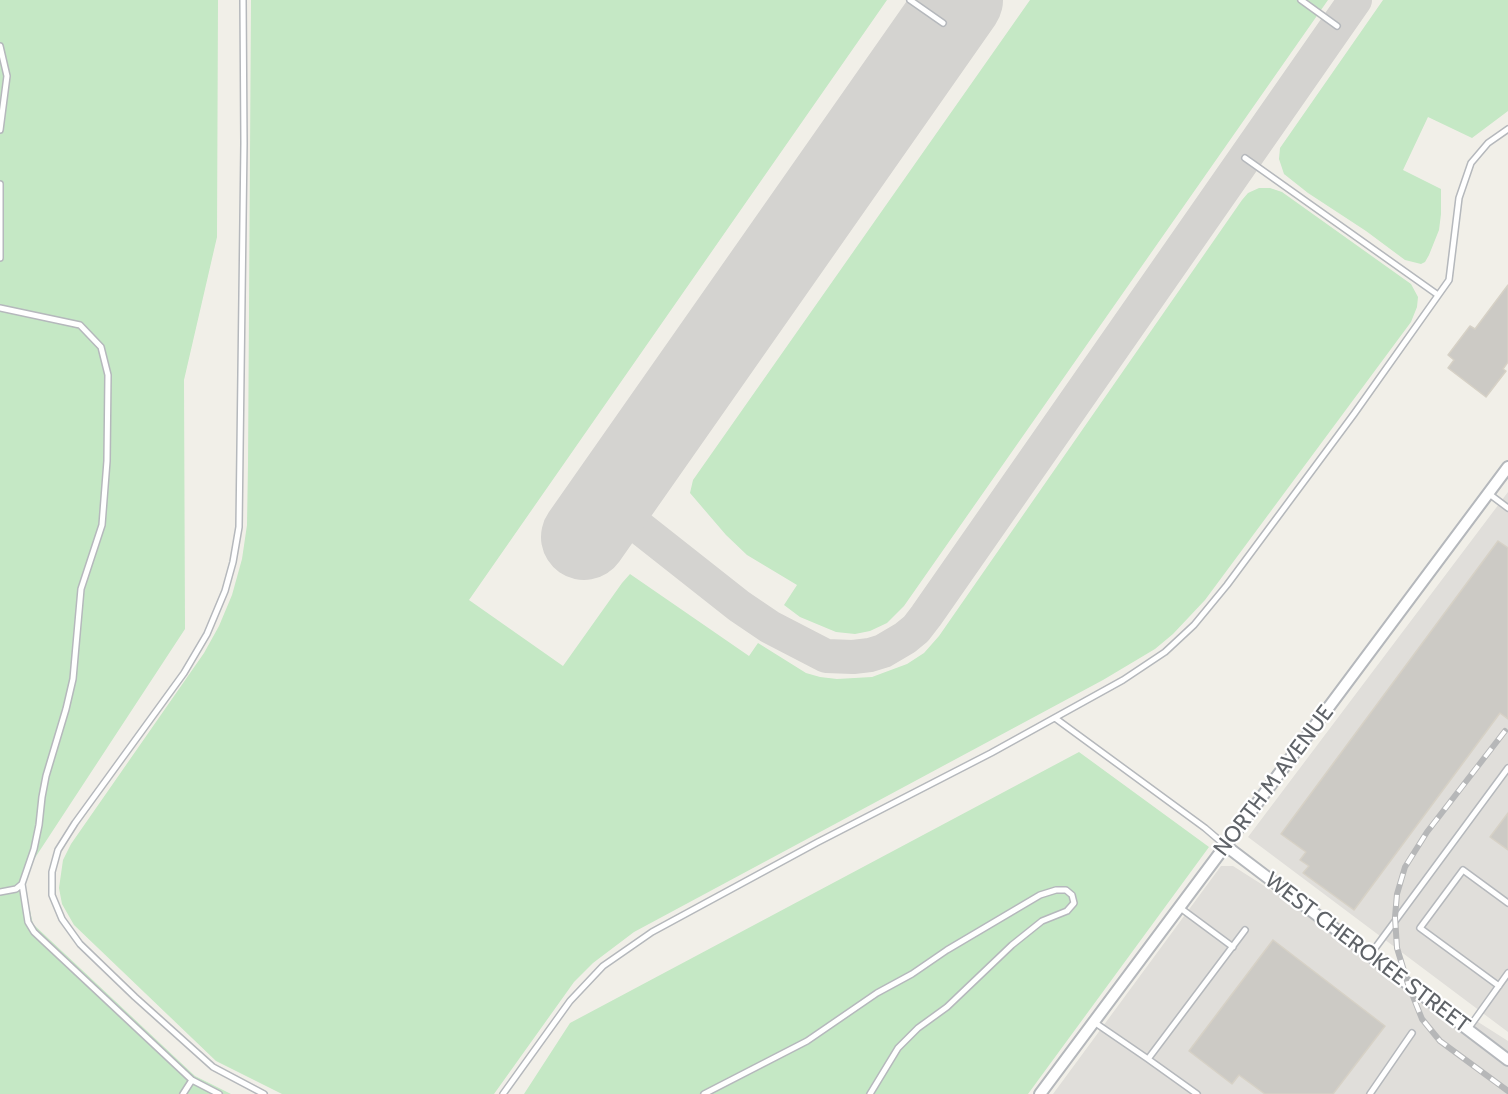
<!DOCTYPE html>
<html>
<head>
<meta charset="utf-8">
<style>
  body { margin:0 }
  canvas { display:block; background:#f1efe8 }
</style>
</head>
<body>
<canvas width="1508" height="1094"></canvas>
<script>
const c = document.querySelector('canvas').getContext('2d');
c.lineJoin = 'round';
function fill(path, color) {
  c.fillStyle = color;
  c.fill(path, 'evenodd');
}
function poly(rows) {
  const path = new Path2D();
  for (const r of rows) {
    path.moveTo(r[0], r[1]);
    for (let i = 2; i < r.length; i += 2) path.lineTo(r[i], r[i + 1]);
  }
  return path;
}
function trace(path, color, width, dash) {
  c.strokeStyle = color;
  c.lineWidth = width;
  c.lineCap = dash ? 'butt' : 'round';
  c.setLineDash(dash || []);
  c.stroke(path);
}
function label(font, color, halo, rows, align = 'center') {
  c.font = font + ' Cabin,sans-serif';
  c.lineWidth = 4.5;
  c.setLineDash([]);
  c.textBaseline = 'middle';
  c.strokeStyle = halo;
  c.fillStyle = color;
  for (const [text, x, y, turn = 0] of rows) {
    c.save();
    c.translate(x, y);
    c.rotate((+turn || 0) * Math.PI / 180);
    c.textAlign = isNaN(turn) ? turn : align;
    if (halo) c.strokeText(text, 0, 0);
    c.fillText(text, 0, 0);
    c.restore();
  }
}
fill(poly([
  [1508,492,1508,1032,1248,837],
  [1221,866,1233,866,1508,1041,1508,1094,1053,1094]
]), '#e0deda');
fill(poly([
  [0,0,218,0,217,237,184,380,185,629,29,867,25,889,33,924,195,1076,231,1094,0,1094],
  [251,0,887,0,469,600,563,666,622,583,630,574,749,656,758,643,806,673,820,677,837,679,872,677,907,664,924,653,939,636,1242,200,1248,193,1259,188,1270,188,1282,192,1411,284,1418,297,1417,307,1411,322,1205,600,1173,634,1155,649,1103,680,634,932,593,963,574,982,494,1094,282,1094,216,1061,74,925,62,904,59,888,63,860,71,844,204,653,219,626,232,595,242,559,247,525,248,463],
  [1030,0,1328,0,904,606,887,623,870,631,855,634,836,632,800,617,784,605,797,585,747,555,726,535,690,493,693,480],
  [1383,0,1508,0,1508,111,1472,138,1428,117,1403,170,1441,189,1441,214,1439,230,1429,255,1425,262,1421,264,1405,260,1366,231,1308,193,1284,174,1279,159,1280,148],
  [1079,752,1209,847,1028,1094,524,1094,570,1023]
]), '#c5e8c5');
trace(poly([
  [624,478,622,499,625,513,630,520,739,606,770,627,826,656,853,657,870,655,883,651,905,638,916,629,926,616,1355,0]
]), '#d4d3d0', 34);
trace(poly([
  [584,537,960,0]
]), '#d4d3d0', 86);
const building = poly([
  [1508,285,1508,362,1503,369,1506,371,1486,397,1448,368,1454,360,1448,355,1470,326,1475,329,1508,285],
  [1498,541,1508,548,1508,719,1500,713,1354,910,1303,873,1309,866,1300,860,1306,852,1281,834,1498,541],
  [1508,813,1508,850,1490,837,1508,813],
  [1273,940,1385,1026,1333,1094,1265,1094,1239,1075,1232,1084,1189,1051,1273,940]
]);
fill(building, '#cccac5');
trace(building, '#d6d1c6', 1.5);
const lane = poly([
  [243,0,244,143,239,527,233,562,225,591,207,634,184,673,75,823,58,850,52,872,52,895,62,919,80,944,135,997,213,1067,264,1094],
  [910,0,943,23],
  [1301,0,1337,26],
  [0,46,7,76,0,130],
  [1245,158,1438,295],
  [0,184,0,258],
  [0,308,80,325,101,347,108,375,107,461,102,525,81,589,73,679,66,709,46,776,42,797,39,825,34,849,22,884,28,922,34,932,192,1080,219,1094],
  [1488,493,1508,508],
  [1055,718,1205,828,1226,846],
  [0,892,16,889,22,884],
  [1179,907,1233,947],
  [1370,955,1508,768],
  [1499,986,1420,928,1463,870,1508,903],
  [1094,1022,1148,1059,1245,930],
  [1468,1029,1508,973],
  [1148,1059,1197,1094],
  [183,1094,192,1080],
  [503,1094,570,1001,603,966,652,932,818,842,991,753,1123,680,1165,652,1194,625,1227,585,1354,414,1449,280,1459,198,1471,163,1488,143,1508,129],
  [704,1094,807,1041,877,993,912,974,947,950,1040,895,1056,890,1066,890,1072,895,1074,903,1067,911,1042,921,1012,945,947,1007,918,1028,898,1048,870,1094],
  [1370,1094,1412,1033]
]);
const street = poly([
  [1226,846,1508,1060],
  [1040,1094,1508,467]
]);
trace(lane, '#b5b8bc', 8);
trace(street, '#b5b8bc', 14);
trace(lane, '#fff', 5);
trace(street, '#fff', 10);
const rail = poly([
  [1505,731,1427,832,1405,867,1397,894,1395,917,1397,948,1408,984,1422,1019,1440,1041,1508,1091]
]);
trace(rail, '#b6b7b8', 6);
trace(rail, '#fff', 4, [11]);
label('22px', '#5f6368', '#fff', [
  ["NORTH M AVENUE",1274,781,-53],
  ["WEST CHEROKEE STREET",1367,953,37]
]);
</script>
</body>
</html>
